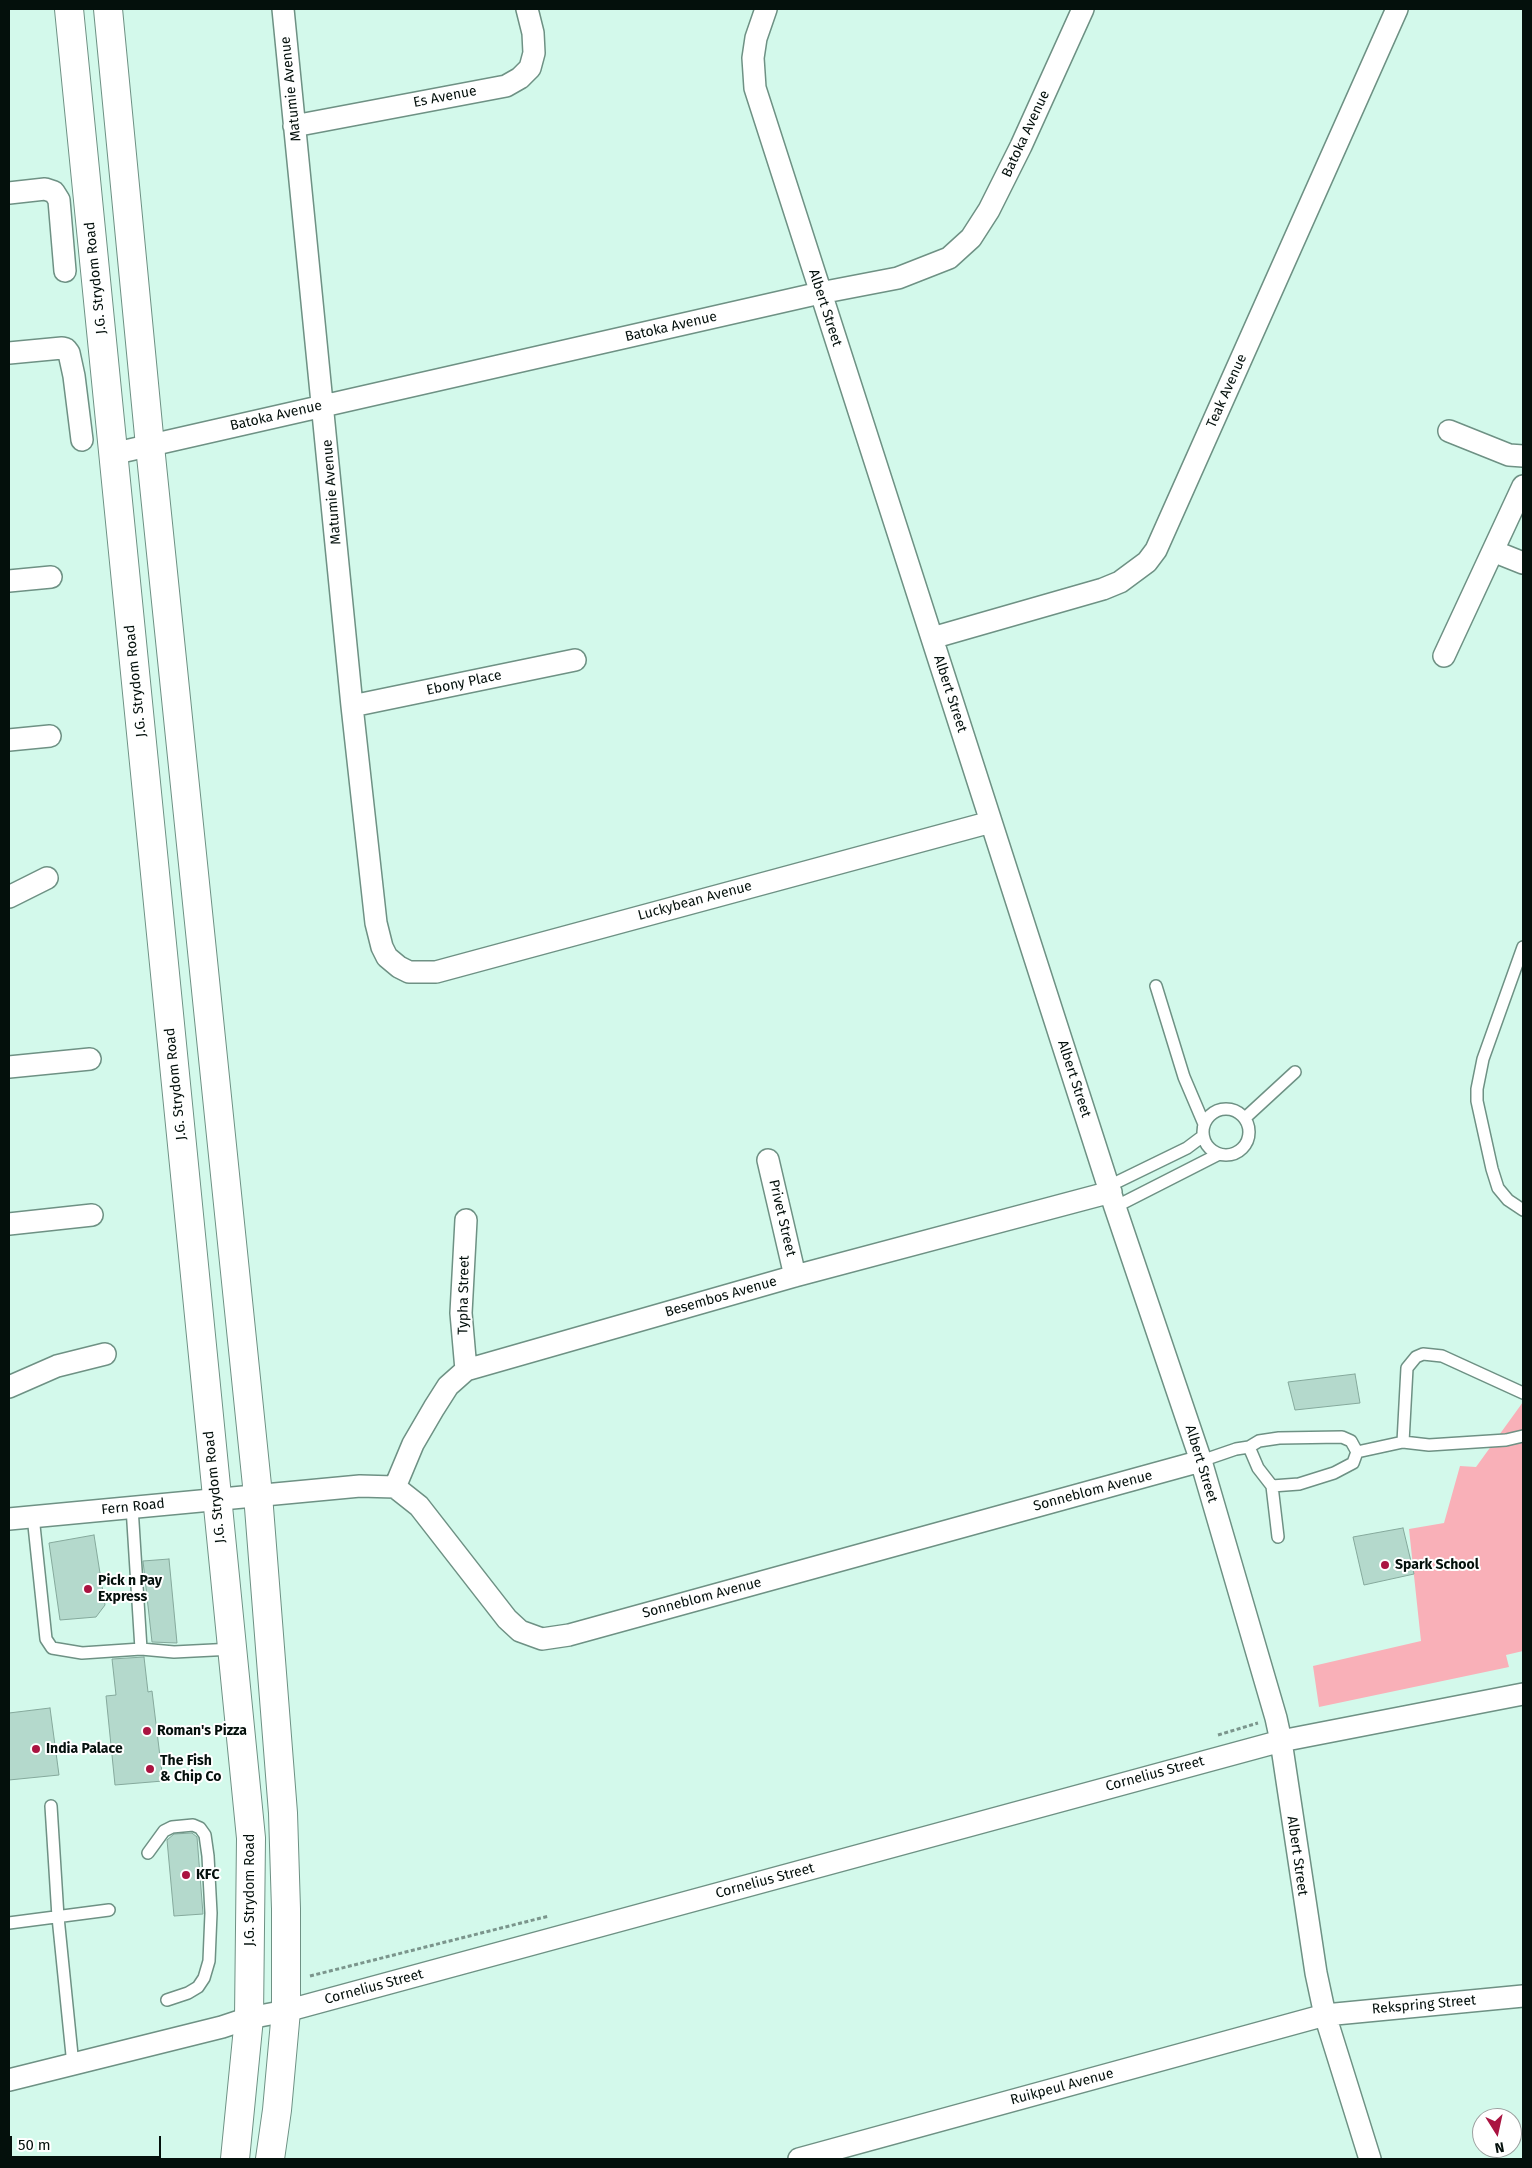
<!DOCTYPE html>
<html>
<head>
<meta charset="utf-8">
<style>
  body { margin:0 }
  #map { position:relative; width:1532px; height:2168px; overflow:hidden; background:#d3f9eb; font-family:"Fira Sans",sans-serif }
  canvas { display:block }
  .frame { position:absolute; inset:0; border:10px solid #04100c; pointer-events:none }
  .north { position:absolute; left:1472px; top:2108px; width:50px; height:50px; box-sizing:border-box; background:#fff; border:1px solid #9b9f9e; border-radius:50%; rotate:170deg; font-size:14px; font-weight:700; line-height:20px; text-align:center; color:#04100c }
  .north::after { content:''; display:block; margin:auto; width:18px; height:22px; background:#aa1441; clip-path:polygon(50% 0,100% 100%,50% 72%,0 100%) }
  .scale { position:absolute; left:10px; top:2136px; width:151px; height:22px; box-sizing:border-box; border:2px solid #04100c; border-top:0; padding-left:6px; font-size:15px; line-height:18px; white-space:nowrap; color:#04100c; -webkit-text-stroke:4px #fff; paint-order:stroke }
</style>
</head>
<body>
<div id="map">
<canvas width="1532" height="2168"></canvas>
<div class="frame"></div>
<div class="north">N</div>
<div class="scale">50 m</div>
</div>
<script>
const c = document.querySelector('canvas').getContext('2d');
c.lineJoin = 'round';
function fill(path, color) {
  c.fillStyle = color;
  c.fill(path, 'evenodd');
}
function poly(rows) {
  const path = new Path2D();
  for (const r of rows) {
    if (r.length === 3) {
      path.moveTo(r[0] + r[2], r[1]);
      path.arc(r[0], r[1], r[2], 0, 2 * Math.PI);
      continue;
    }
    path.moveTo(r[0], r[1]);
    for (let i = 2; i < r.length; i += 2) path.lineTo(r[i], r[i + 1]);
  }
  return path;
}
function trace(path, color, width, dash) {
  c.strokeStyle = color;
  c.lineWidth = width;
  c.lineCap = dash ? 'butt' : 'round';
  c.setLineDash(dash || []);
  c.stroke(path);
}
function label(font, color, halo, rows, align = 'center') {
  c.font = font + ' "Fira Sans",sans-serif';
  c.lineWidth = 4;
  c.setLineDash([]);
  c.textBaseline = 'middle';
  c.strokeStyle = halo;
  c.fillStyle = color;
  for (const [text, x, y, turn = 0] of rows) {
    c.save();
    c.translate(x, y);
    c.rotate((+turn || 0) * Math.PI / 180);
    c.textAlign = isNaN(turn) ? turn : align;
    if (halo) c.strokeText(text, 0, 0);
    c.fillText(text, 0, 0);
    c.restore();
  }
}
fill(poly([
  [1523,1402,1523,1651,1506,1655,1509,1667,1319,1707,1313,1666,1421,1641,1409,1529,1444,1523,1460,1466,1476,1467]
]), '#f9b0b8');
const building = poly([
  [1355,1374,1360,1403,1295,1410,1288,1382,1355,1374],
  [1403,1528,1414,1574,1364,1585,1353,1537,1403,1528],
  [94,1535,105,1605,96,1617,60,1620,49,1543,94,1535],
  [169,1559,177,1643,152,1642,143,1561,169,1559],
  [144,1657,148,1692,152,1691,163,1781,115,1785,106,1696,116,1695,112,1659,144,1657],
  [50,1708,59,1775,9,1780,9,1713,50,1708],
  [192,1833,197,1837,203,1914,174,1916,167,1840,174,1834,192,1833]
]);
fill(building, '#b4d9cc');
trace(building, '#85a99c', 1);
const lane = poly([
  [1523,947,1483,1059,1477,1089,1477,1101,1492,1169,1498,1188,1508,1200,1523,1210],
  [1156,986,1184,1077,1204,1124],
  [1226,1132,23],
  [1245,1118,1295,1072],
  [1109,1186,1187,1148,1203,1136],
  [1115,1207,1219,1154],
  [1403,1442,1407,1368,1416,1357,1423,1354,1442,1356,1523,1393],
  [1249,1447,1258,1468,1272,1486,1278,1537],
  [1357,1452,1403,1442,1429,1445,1506,1440,1523,1436],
  [1201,1461,1236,1449,1249,1447,1259,1441,1279,1438,1342,1437,1351,1441,1357,1452,1353,1463,1334,1473,1299,1484,1272,1486],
  [132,1507,141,1649],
  [33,1516,46,1639,52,1648,82,1653,141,1649,174,1652,233,1649],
  [51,1806,58,1917,73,2065],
  [148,1853,164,1831,172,1827,193,1825,200,1828,205,1835,208,1856,211,1913,209,1961,204,1978,198,1987,188,1993,167,2000],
  [9,1923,109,1910]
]);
const street = poly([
  [283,9,352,706,376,923,382,947,387,957,399,967,409,972,436,972,991,822],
  [766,9,756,38,753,58,755,88,1115,1207,1201,1461,1276,1718,1281,1741,1316,1973,1325,2015,1370,2159],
  [294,126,506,86,520,78,530,68,534,53,533,33,527,9],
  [9,193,45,189,54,192,59,200,65,271],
  [9,353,62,348,66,349,69,353,74,376,82,440],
  [1449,431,1509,455,1523,456],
  [112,454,820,293,898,278,949,258,971,238,989,210,1021,146,1083,9],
  [1493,551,1523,563],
  [9,581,51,577],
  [932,638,1103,589,1120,582,1147,562,1156,550,1397,9],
  [1444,656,1523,486],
  [352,706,575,660],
  [9,740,50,736],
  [9,897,47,878],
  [9,1067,90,1059],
  [768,1160,795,1276],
  [9,1224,92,1215],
  [466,1370,461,1313,466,1220],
  [9,1387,57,1366,105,1354],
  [395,1487,413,1444,434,1408,448,1386,466,1370,795,1276,1111,1192],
  [9,1519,360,1486,395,1487,419,1506,507,1619,520,1631,542,1639,569,1635,1201,1461],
  [9,2080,222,2027,249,2018,286,2011,1281,1741,1523,1694],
  [799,2159,1325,2015,1523,1996]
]);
const secondary = poly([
  [69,9,251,1838,249,2018,235,2159],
  [108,9,150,446,258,1495,283,1813,286,1909,286,2011,277,2110,270,2159]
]);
trace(lane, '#6e9184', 14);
trace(street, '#6e9184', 24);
trace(secondary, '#6e9184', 30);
trace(poly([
  [1218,1735,1258,1723],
  [310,1976,549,1916]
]), '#7b958c', 3, [4, 2.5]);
trace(lane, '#fff', 11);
trace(street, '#fff', 21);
trace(secondary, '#fff', 28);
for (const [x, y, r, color] of [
  [1385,1565,5,"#aa1441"],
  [88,1589,5,"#aa1441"],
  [147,1731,5,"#aa1441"],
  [36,1749,5,"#aa1441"],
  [150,1769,5,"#aa1441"],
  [186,1875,5,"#aa1441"]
]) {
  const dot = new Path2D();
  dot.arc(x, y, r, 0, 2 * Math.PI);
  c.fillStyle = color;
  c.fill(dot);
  trace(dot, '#fff', 2);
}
label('14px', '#04100c', '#fff', [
  ["Matumie Avenue",291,89,-96],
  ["Es Avenue",445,97,-11],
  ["Batoka Avenue",1026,134,-65],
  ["J.G. Strydom Road",96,278,-96],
  ["Albert Street",825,308,72],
  ["Batoka Avenue",671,327,-13],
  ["Teak Avenue",1227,391,-66],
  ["Batoka Avenue",276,416,-13],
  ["Matumie Avenue",332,492,-95],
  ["J.G. Strydom Road",136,681,-96],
  ["Ebony Place",464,683,-12],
  ["Albert Street",950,694,72],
  ["Luckybean Avenue",695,901,-15],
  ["Albert Street",1074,1079,72],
  ["J.G. Strydom Road",176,1084,-96],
  ["Privet Street",782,1218,77],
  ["Typha Street",464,1295,-89],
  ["Besembos Avenue",721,1297,-16],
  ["Albert Street",1201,1464,73],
  ["J.G. Strydom Road",215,1487,-96],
  ["Sonneblom Avenue",1093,1491,-15],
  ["Fern Road",133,1507,-6],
  ["Sonneblom Avenue",702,1598,-15],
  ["Cornelius Street",1155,1774,-15],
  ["Albert Street",1297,1856,82],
  ["Cornelius Street",765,1881,-15],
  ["J.G. Strydom Road",250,1890,-90],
  ["Cornelius Street",374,1987,-15],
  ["Rekspring Street",1424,2005,-5],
  ["Ruikpeul Avenue",1062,2087,-15]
]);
label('bold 14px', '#04100c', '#fff', [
  ["Spark School",1395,1565],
  ["Pick n Pay",98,1581],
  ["Express",98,1597],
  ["Roman's Pizza",157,1731],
  ["India Palace",46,1749],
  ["The Fish",160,1761],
  ["& Chip Co",160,1777],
  ["KFC",196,1875]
], 'left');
</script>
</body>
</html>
